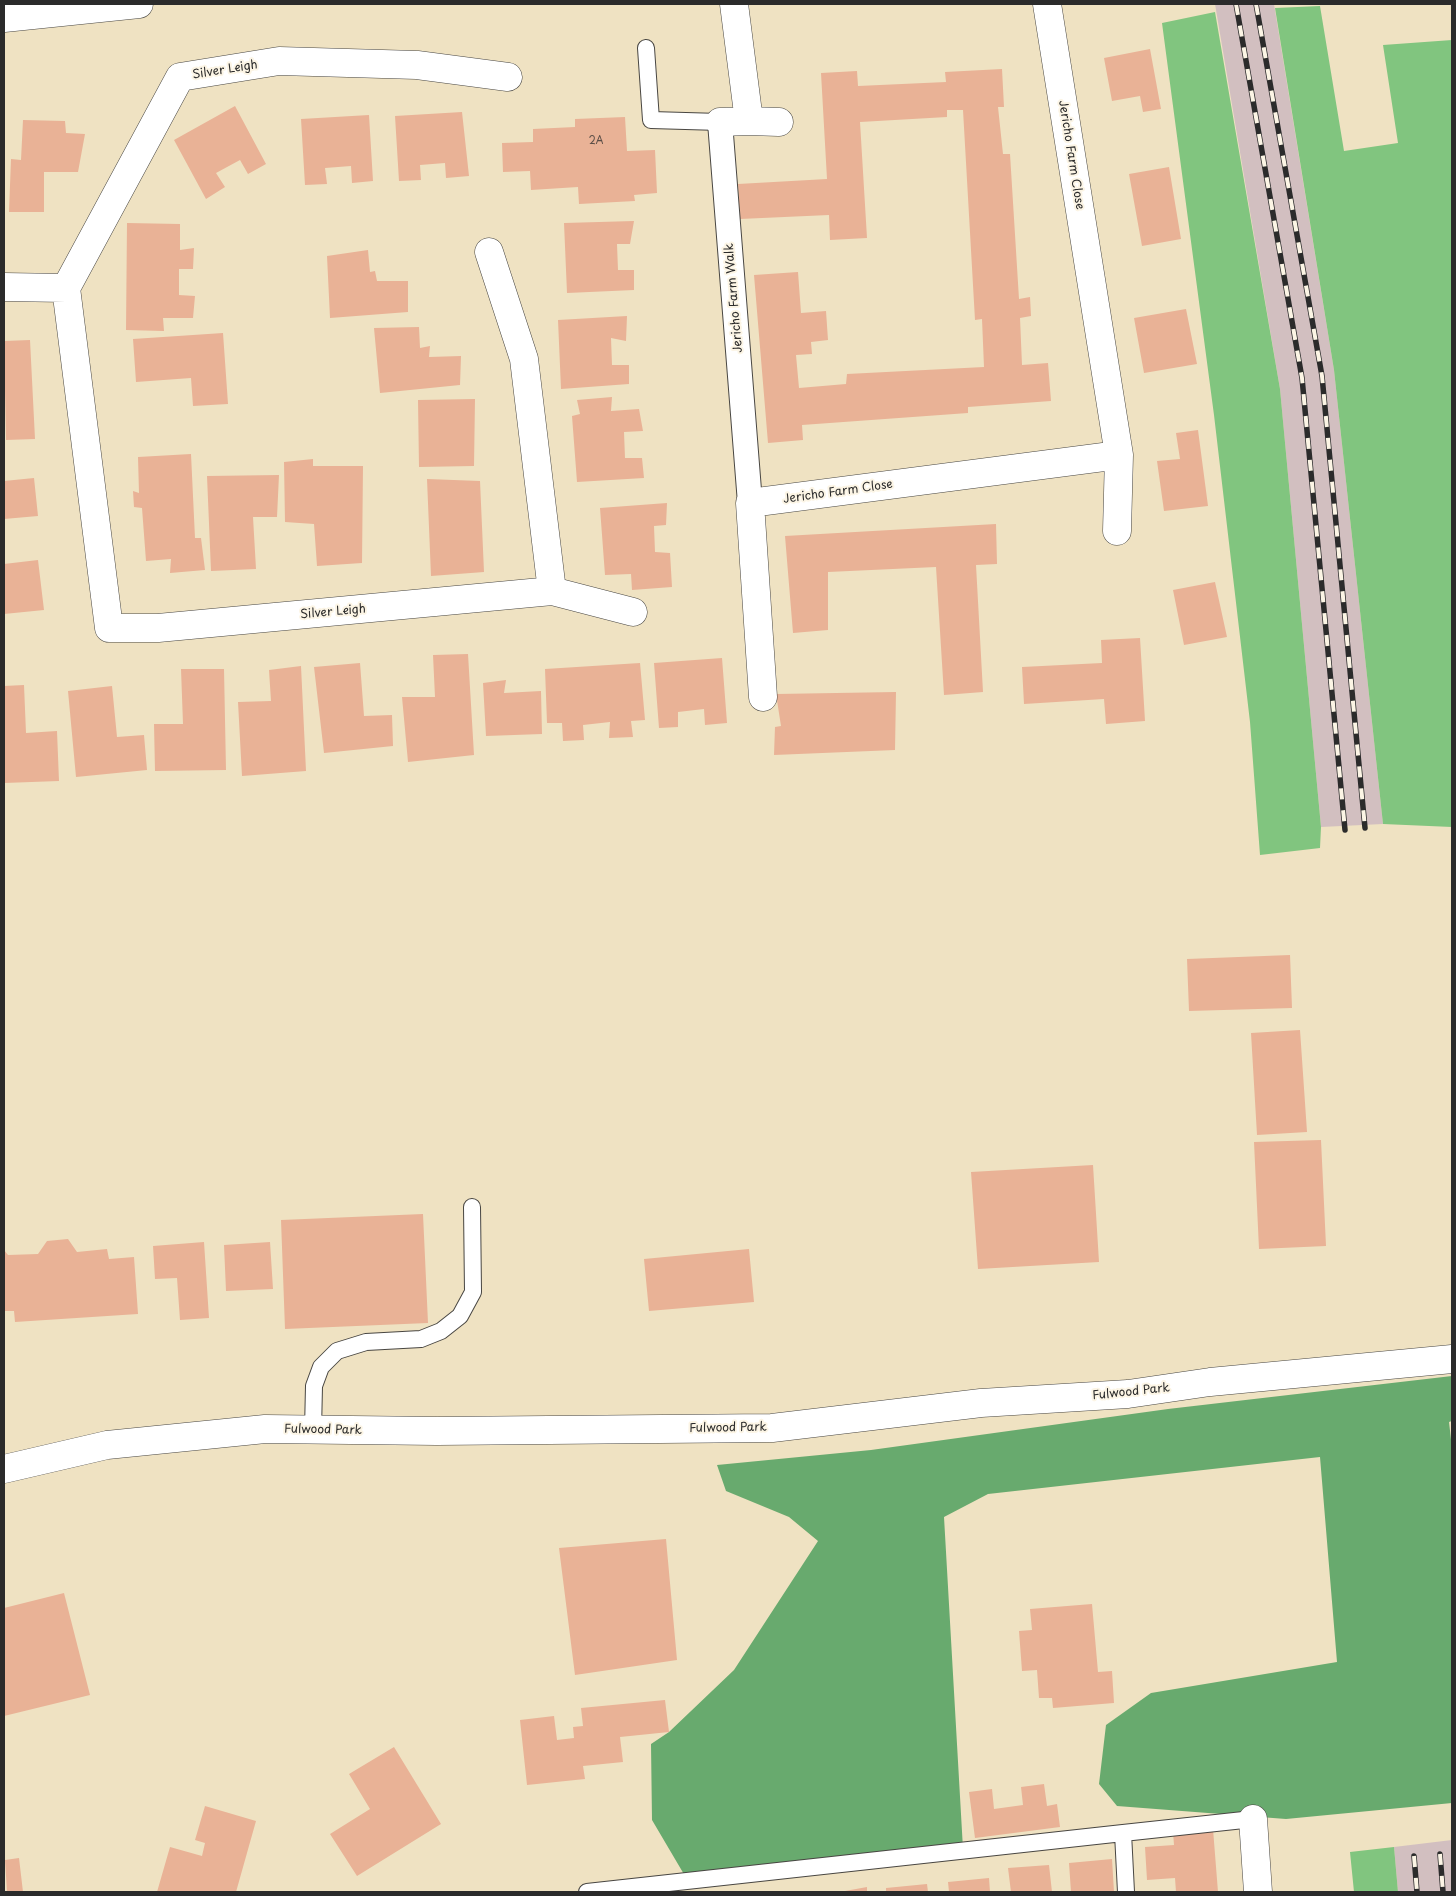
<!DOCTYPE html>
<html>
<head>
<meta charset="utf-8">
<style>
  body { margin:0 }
  #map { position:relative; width:1456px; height:1896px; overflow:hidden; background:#efe2c2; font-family:"Playpen Sans",sans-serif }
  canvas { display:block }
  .frame { position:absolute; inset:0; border:5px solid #2b2b2b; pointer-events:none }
</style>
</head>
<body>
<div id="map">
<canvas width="1456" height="1896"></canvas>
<div class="frame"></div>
</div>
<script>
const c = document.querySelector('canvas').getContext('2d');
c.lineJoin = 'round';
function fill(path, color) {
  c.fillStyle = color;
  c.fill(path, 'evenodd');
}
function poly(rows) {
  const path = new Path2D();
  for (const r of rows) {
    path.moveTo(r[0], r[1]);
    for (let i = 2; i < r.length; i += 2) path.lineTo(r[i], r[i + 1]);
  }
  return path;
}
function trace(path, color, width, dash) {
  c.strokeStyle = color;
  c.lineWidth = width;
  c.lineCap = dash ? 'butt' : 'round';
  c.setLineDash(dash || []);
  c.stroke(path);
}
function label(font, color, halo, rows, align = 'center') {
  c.font = font + ' "Playpen Sans",sans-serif';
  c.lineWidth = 4;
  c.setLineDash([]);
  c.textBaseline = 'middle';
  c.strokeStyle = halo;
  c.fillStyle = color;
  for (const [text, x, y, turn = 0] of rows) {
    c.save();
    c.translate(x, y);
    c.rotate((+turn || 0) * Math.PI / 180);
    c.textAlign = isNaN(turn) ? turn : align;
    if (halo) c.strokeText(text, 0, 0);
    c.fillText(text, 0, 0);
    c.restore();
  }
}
fill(poly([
  [1215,4,1274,4,1334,370,1383,824,1321,827,1280,389],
  [1452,1840,1452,1892,1398,1892,1394,1847]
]), '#d2bfc0');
fill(poly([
  [1320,6,1344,151,1398,143,1383,45,1452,40,1452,827,1383,824,1334,370,1275,8],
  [1215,12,1280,389,1321,827,1320,848,1260,855,1250,722,1214,415,1162,23],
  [1394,1847,1398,1892,1354,1892,1350,1852]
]), '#81c57f');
fill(poly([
  [1452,1376,1452,1421,1449,1422,1452,1448,1452,1803,1286,1819,1117,1806,1099,1784,1106,1725,1151,1693,1337,1662,1320,1457,988,1494,944,1517,963,1849,685,1876,652,1820,651,1744,669,1732,734,1670,818,1541,789,1517,726,1491,717,1465,871,1450,1168,1409]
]), '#68aa6e');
fill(poly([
  [1150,49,1161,109,1143,112,1140,96,1112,101,1104,58],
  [1002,69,1004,107,998,107,1003,154,1010,154,1019,299,1030,297,1031,316,1020,318,1022,365,1048,363,1051,401,968,407,968,413,802,425,803,440,768,443,754,275,798,272,801,313,826,311,828,340,811,342,812,354,796,355,799,388,846,384,847,374,984,367,982,319,975,320,963,110,947,110,947,117,860,122,867,238,830,240,829,215,740,219,738,184,827,179,821,73,857,71,858,86,946,82,945,72],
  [235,106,266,164,248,174,240,160,216,173,225,187,206,199,174,140],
  [462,112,469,176,446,178,445,163,420,165,421,180,399,181,395,116],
  [369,115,373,181,352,183,351,166,325,168,327,184,305,185,301,119],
  [625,117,627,151,655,150,657,193,634,195,635,201,579,204,578,187,531,190,530,171,503,172,502,143,533,142,533,129,575,127,575,119],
  [23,120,65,121,66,133,85,134,78,172,44,172,44,212,9,212,11,159,21,160],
  [1169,167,1181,239,1142,246,1129,174],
  [634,221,630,244,617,244,618,270,634,270,634,290,567,293,564,223],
  [127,223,180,224,180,250,194,248,193,269,179,269,179,295,195,296,193,318,163,318,164,331,126,330],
  [368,250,370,272,375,271,377,281,408,281,408,312,330,318,327,256],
  [1186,309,1197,364,1144,373,1134,318],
  [627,316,626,341,611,338,612,365,629,365,629,384,561,389,558,320],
  [419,327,420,348,430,346,429,357,461,356,460,385,380,393,374,328],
  [223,333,228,404,193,406,191,378,136,382,133,339],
  [30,340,35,439,6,440,4,341],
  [612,397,611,411,639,409,643,431,624,432,625,458,642,458,644,478,577,482,572,416,580,414,577,400],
  [475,399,474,466,419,467,418,400],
  [1198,430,1208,506,1164,511,1157,461,1180,459,1176,433],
  [191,454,195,538,201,538,205,570,170,573,171,559,146,561,142,508,134,507,133,491,139,493,138,457],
  [313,459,313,466,363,466,362,563,317,566,314,524,285,522,284,462],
  [279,475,277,517,253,517,256,569,211,571,207,476],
  [34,478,38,516,4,519,4,481],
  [427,479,480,481,484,572,431,576],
  [667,503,666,525,654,526,655,552,670,553,672,587,632,590,631,574,605,575,600,508],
  [996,524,997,564,976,565,983,692,944,695,936,567,828,572,828,630,793,633,785,536],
  [38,560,44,610,4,614,4,564],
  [1215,582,1227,637,1184,645,1173,590],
  [1140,638,1145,721,1106,724,1104,699,1024,704,1022,667,1102,663,1101,640],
  [468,654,474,755,408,762,402,697,435,697,433,655],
  [722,658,727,723,705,725,704,709,678,712,678,727,659,728,654,663],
  [360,663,364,716,392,715,393,746,324,753,314,667],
  [640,663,645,720,631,721,633,737,609,738,610,722,583,725,584,740,563,741,562,723,547,723,545,669],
  [301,666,306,771,242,776,238,702,271,701,269,670],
  [181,669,224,669,226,770,155,771,154,724,183,724],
  [506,680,504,693,541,691,542,734,486,736,483,683],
  [24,685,26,733,57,731,59,781,4,783,4,686],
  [112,686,117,737,144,735,147,770,76,777,68,691],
  [896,692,895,750,774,755,775,727,781,726,776,694],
  [1290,955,1292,1008,1189,1011,1187,959],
  [1300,1030,1307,1132,1257,1135,1251,1033],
  [1321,1140,1326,1246,1259,1249,1254,1142],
  [1093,1165,1099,1262,978,1269,971,1172],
  [423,1214,428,1323,285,1329,281,1220],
  [68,1239,77,1252,107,1249,109,1259,134,1257,138,1314,15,1322,14,1311,4,1311,4,1250,8,1255,38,1254,47,1241],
  [204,1242,209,1318,180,1320,177,1278,155,1279,153,1246],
  [270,1242,273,1289,226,1291,224,1245],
  [749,1249,754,1302,649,1311,644,1259],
  [666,1539,677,1660,575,1675,559,1548],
  [64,1593,90,1695,4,1716,4,1608],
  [1092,1604,1098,1672,1112,1671,1114,1703,1053,1708,1052,1698,1039,1698,1037,1670,1022,1671,1019,1631,1032,1630,1030,1609],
  [665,1700,669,1732,620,1737,623,1762,583,1766,585,1779,527,1785,520,1720,554,1716,557,1740,574,1738,573,1727,583,1726,581,1708],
  [394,1747,441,1824,357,1876,330,1834,370,1809,349,1774],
  [1044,1784,1047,1806,1057,1804,1060,1827,975,1838,969,1792,992,1789,994,1809,1023,1805,1021,1787],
  [205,1806,256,1821,236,1892,157,1892,170,1847,202,1856,205,1843,195,1840],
  [1213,1829,1218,1892,1176,1892,1175,1878,1147,1880,1145,1847,1174,1845,1173,1832],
  [19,1858,23,1892,7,1892,5,1860],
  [1112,1859,1114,1892,1071,1892,1069,1863],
  [1049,1865,1052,1892,1011,1892,1008,1868],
  [989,1878,990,1892,949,1892,948,1882],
  [927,1884,928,1892,886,1892,886,1888],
  [867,1887,867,1892,845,1892,845,1891]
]), '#e9b296');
const service = poly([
  [646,48,651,120,720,122],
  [313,1430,314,1386,321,1367,337,1351,366,1342,421,1339,441,1331,460,1316,473,1292,472,1207],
  [587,1892,1123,1833],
  [1126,1892,1123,1833,1253,1819]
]);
const pedestrian = poly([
  [720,122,750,503]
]);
const minor = poly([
  [1047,4,1119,455,1117,531],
  [749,121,779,122],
  [720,122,749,121,734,4],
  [4,287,66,288,109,628,158,628,552,591,524,359,489,252],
  [66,288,180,77,279,61,417,65,508,77],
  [552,591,633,612],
  [763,697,750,503,1119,455],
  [4,1469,107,1445,265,1429,437,1431,772,1428,981,1403,1128,1394,1210,1382,1452,1359],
  [1253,1819,1258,1892]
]);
const tertiary = poly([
  [4,18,139,4]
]);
trace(service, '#484642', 18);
trace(pedestrian, '#484642', 26);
trace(minor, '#484642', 29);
trace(tertiary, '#484642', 29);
trace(service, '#fff', 16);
trace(pedestrian, '#fff', 24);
trace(minor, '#fff', 28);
trace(tertiary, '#fff', 28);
const rail = poly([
  [1236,4,1302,378,1345,830],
  [1256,4,1322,376,1365,828],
  [1440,1854,1443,1892],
  [1414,1856,1417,1892]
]);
trace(rail, '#2b2b2b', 5.5);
trace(rail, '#fcf5e5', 4, [11]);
label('10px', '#5a4d46', null, [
  ["2A",596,141]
]);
label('12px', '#2b2b2b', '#fcf5e5', [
  ["Silver Leigh",225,70,-9],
  ["Jericho Farm Close",1071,155,81],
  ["Jericho Farm Walk",734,298,-95],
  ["Jericho Farm Close",838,492,-8],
  ["Silver Leigh",333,612,-5],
  ["Fulwood Park",1131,1392,-6],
  ["Fulwood Park",728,1428,-1],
  ["Fulwood Park",323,1430,1]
]);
</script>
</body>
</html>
